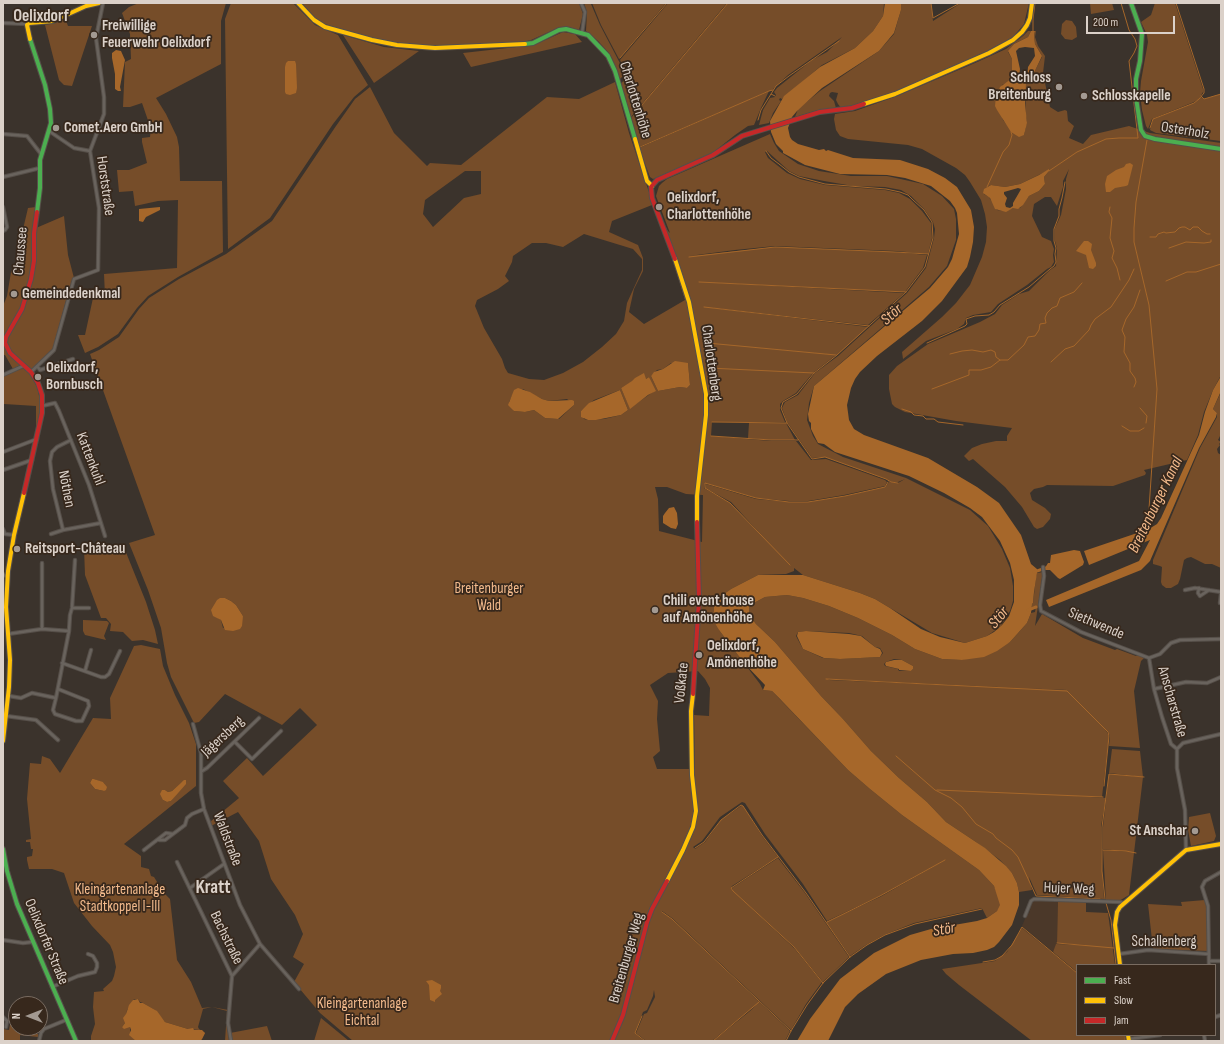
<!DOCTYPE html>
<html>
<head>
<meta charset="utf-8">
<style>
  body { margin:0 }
  #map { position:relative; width:1224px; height:1044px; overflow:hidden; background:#3b332c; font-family:"Sofia Sans Condensed",sans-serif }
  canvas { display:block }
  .frame { position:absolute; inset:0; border:4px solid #dbd1c9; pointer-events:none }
  .legend { position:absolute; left:1076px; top:964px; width:140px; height:72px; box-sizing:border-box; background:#37281c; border:1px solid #796c61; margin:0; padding:5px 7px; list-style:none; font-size:12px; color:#dbd1c9 }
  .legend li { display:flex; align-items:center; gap:8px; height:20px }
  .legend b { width:20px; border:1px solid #796c61 }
  .north { position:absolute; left:8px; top:996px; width:40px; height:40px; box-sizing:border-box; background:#37281c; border:1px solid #796c61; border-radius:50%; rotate:270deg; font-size:11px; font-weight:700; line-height:16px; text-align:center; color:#dbd1c9 }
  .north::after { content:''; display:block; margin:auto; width:14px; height:18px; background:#a39a92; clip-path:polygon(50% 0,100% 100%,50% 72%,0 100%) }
  .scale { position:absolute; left:1086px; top:16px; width:89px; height:18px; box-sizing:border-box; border:2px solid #dbd1c9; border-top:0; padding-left:5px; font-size:12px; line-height:14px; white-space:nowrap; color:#dbd1c9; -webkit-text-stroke:3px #37281c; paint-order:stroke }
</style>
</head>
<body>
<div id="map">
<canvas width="1224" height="1044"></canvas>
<div class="frame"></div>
<ul class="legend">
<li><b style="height:5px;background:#4caf50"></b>Fast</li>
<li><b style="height:5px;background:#ffc107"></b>Slow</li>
<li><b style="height:5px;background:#c62828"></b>Jam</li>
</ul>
<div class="north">N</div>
<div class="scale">200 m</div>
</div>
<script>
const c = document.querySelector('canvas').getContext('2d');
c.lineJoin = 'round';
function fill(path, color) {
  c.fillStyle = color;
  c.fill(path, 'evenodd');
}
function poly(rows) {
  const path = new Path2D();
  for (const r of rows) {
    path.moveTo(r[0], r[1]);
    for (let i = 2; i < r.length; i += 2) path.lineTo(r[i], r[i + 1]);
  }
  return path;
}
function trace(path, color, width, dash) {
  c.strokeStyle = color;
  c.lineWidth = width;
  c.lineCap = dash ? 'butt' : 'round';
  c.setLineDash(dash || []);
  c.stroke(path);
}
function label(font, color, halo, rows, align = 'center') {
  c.font = font + ' "Sofia Sans Condensed",sans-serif';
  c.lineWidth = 3.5;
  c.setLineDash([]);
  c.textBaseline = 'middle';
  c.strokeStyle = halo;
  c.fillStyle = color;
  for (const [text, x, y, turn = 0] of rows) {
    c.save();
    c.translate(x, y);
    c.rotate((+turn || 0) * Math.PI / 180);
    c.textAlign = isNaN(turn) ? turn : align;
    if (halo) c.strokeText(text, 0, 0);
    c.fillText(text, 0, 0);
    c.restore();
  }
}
fill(poly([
  [1034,900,1058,900,1057,943,1053,952,1022,926,1027,914,1029,913,1032,903]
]), '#4b3829');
fill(poly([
  [139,3,226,3,221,21,221,64,156,98,166,114,177,137,179,147,180,181,222,181,223,252,178,277,148,296,137,308,118,334,98,347,85,353,78,335,85,335,93,298,105,296,104,274,177,268,178,200,158,201,135,206,133,191,119,192,117,170,129,170,147,163,142,142,142,138,150,137,151,129,142,103,130,107,123,107,125,62,131,59,130,34,122,13,129,7],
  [231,3,293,3,315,25,338,35,368,85,354,97,333,124,270,218,228,249,225,19],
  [302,3,579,3,583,14,579,30,568,27,558,28,531,40,519,43,432,46,397,43,370,38,343,30,325,24,315,18],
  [584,3,591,4,600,25,623,69,623,76,619,80,612,58,608,52,598,41,586,31,587,12],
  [592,3,666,3,619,59,601,25],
  [668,3,727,3,631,117,621,84,626,77,626,73,620,60],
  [728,3,884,3,883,16,873,31,855,48,822,65,782,99,780,98,779,100,781,101,773,113,769,123,759,125,763,110,770,98,775,97,776,95,774,92,777,88,812,60,827,52,842,37,788,75,772,90,639,147,631,118],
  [901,3,931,3,933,21,961,3,1029,3,1024,24,1013,37,1004,43,935,76,895,93,854,107,841,108,838,104,836,100,838,93,832,92,830,93,829,96,834,101,836,108,815,111,795,117,798,109,820,91,879,51,894,34,901,10],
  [1090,3,1112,3,1114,10,1091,14],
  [1155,3,1175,3,1203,89,1203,92,1199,99,1194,102,1152,119,1148,129,1146,126,1142,110,1140,93,1141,81,1148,42,1147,35,1141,22,1151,15],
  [65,18,68,26,92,26,72,86,64,85,59,80,45,25,55,23],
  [1066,20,1072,21,1076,27,1077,37,1072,40,1065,39,1061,34,1062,24],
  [1028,31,1036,31,1035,37,1038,46,1045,56,1043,73,1050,107,1058,112,1065,110,1067,111,1068,121,1074,126,1069,138,1083,144,1091,135,1129,126,1150,133,1221,143,1221,375,1213,390,1204,412,1198,435,1187,460,1144,470,1146,473,1145,475,1113,486,1047,485,1043,487,1034,489,1030,493,1032,500,1045,508,1051,514,1050,519,1043,527,1037,529,1034,527,1022,507,1005,487,973,459,969,461,964,456,972,448,982,444,996,441,1007,441,1007,436,1012,428,956,421,905,412,895,407,892,404,889,389,889,375,897,366,928,344,980,322,995,314,1002,305,1019,294,1029,291,1050,270,1056,266,1057,248,1055,241,1055,228,1061,215,1066,189,1066,179,1069,169,1063,181,1063,187,1057,206,1051,197,1045,197,1034,204,1032,216,1042,237,1051,241,1054,249,1053,255,1054,262,1051,267,1047,269,1027,285,998,304,991,312,973,315,966,318,964,324,957,329,926,341,903,359,902,352,942,317,956,303,970,285,982,257,986,242,987,227,985,214,981,200,970,182,965,175,956,168,922,149,908,145,848,139,840,136,836,130,834,119,835,114,855,111,897,96,975,63,1006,49,1023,36],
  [1031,31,1035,31,1034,35,1035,44,1041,54,1042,57,1030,80,1026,83,1025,87,1026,116,1027,121,1024,135,1011,130,1003,120,1002,116,1002,85,1009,82,1012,74,1012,59,1008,52,1014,44,1028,37],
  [1049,170,1049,171,1044,177,1045,184,1039,191,1029,196,1020,208,1013,208,1004,211,997,210,989,197,984,194,987,187,991,185,1005,187,1020,184],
  [563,32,575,34,582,42,471,67,463,53,534,45],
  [343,35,384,47,419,51,374,83],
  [615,82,629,133,651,198,668,231,670,233,656,196,659,186,662,183,667,179,770,134,774,143,779,151,798,164,819,171,851,176,887,176,923,184,942,196,954,209,956,219,956,240,947,266,929,287,814,386,809,403,807,420,813,436,818,444,843,457,906,478,970,510,988,526,1002,549,1010,568,1013,586,1013,601,1010,611,1001,626,987,636,965,643,932,633,875,599,860,593,803,575,794,568,794,571,786,574,758,575,731,589,718,600,714,606,719,630,760,684,763,690,762,693,763,690,772,691,848,770,870,789,902,815,979,870,994,886,1000,900,1000,908,997,911,987,918,982,908,914,923,884,935,866,945,850,956,826,922,880,897,945,860,880,896,827,921,803,884,765,834,745,803,742,802,720,817,702,841,693,847,695,849,705,842,721,820,741,806,743,806,762,836,778,857,732,886,731,888,733,891,794,948,822,982,806,1004,791,1030,672,918,662,911,662,912,672,919,790,1031,785,1041,713,1041,750,1011,756,1005,712,1041,646,1041,636,1033,644,1014,647,1013,655,997,654,990,653,996,647,1010,643,1012,635,1033,644,1041,353,1041,320,1013,294,982,304,964,293,957,303,934,295,915,271,879,259,841,238,812,211,826,210,822,239,798,223,781,247,758,263,776,317,725,300,708,282,725,225,694,199,722,194,723,171,677,167,663,161,628,148,590,129,543,155,535,90,354,99,350,119,337,139,309,149,298,179,279,226,254,272,221,336,126,355,99,370,87,394,133,427,166,430,163,461,165,547,97,579,99],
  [767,151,789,171,799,176,824,181,853,186,885,187,901,190,911,196,924,209,933,222,935,229,934,238,926,268,907,293,838,356,815,373,798,395,785,402,782,408,787,422,812,458,825,457,886,479,891,482,898,482,905,479,898,483,889,482,885,487,845,496,808,502,789,502,756,499,706,484,705,488,731,502,763,537,730,503,704,488,705,483,756,498,789,501,808,501,844,495,885,486,887,482,885,480,826,459,811,460,796,441,771,441,711,436,712,422,785,422,780,410,780,404,783,401,796,393,813,373,709,367,813,373,836,355,709,343,837,355,868,327,705,307,868,325,904,293,701,282,905,292,923,268,927,255,895,252,775,247,689,256,735,250,775,246,896,251,928,254,932,238,931,223,922,211,910,199,899,193,885,190,825,185,800,179,787,173,768,158,765,152],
  [465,171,481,171,481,194,464,198,433,227,423,214,425,200],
  [652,205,667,240,685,300,644,324,629,312,634,289,643,271,643,258,638,245,609,232,612,221],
  [584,234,633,249,642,259,642,270,627,303,624,321,616,334,602,347,583,362,563,373,544,380,529,379,508,373,505,368,502,359,484,328,475,306,477,300,498,289,509,281,505,276,512,262,513,256,532,243,546,243,563,247],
  [671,363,688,363,690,385,687,388,680,387,658,391,651,376,657,370,663,369],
  [649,377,653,392,630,408,621,388,633,381,646,379],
  [523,389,542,399,549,401,567,399,574,405,559,419,545,418,534,410,525,412,514,411,509,402,512,396],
  [620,390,628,410,621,415,604,419,588,420,584,419,581,411,594,400],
  [655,487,667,487,686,494,703,495,702,542,659,531,658,499],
  [225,598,231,601,236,605,243,616,223,628,221,620,218,618],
  [698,671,705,679,710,688,709,716,694,715,695,769,657,769,653,757,660,751,657,719,658,701,650,685,668,673],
  [769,91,761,108,754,125,748,126,735,135,710,155,653,179,650,177,639,148],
  [1221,94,1221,141,1156,133,1150,130,1153,119,1194,103,1201,97,1204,99],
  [36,207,30,279,23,305,5,337,3,342,10,355,21,365,13,369,5,355,3,355,3,306,7,296,11,272,22,252,24,225,28,208],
  [64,216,68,255,74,278,68,293,53,349,31,370,18,359,7,345,7,339,25,306,33,280,36,228],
  [23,367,30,374,37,387,41,404,40,421,36,438,36,406,4,404,4,376],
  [1221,392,1221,434,1218,440,1221,442,1219,444,1221,446,1220,445,1217,449,1218,453,1221,455,1221,568,1212,564,1205,564,1191,557,1187,558,1184,560,1180,579,1178,584,1171,588,1166,588,1162,585,1161,582,1162,567,1160,566,1153,564,1153,560,1200,448,1217,417,1217,413,1213,409],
  [749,423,786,423,795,440,771,440,748,438],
  [108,545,115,546,123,545,146,602,155,630,158,644,143,640,132,641,123,632,110,631,111,624,106,618,101,618,85,575,84,548],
  [1043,572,1035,626,1042,614,1083,638,1115,650,1117,649,1136,656,1138,655,1144,658,1141,661,1134,691,1140,748,1109,746,1110,736,1108,732,1067,691,1104,728,1107,732,1109,736,1102,797,1076,796,1106,798,1101,826,1102,871,1104,899,1037,895,1029,877,1032,890,1019,892,1017,883,1012,873,1000,860,976,842,946,822,927,802,899,778,871,751,843,719,821,696,775,642,756,624,750,616,749,611,749,607,752,604,765,597,787,595,803,598,829,606,858,618,892,635,915,649,942,659,962,660,1010,642,1019,632,1027,623,1031,613,1035,612,1036,606,1032,607,1031,605,1033,603,1036,577,1037,573],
  [806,631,849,633,862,636,875,647,880,648,883,653,880,657,839,659,823,658,803,649,796,636,798,632],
  [894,659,902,660,913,666,913,669,911,671,899,671,898,669,885,666,884,664,886,662],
  [828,679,1062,690,1067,690,829,680],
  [83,620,107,621,109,623,104,636,106,640,85,635,83,631],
  [141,645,160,649,163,666,175,695,189,723,196,744,196,786,124,844,141,856,141,867,149,869,151,876,154,877,164,893,170,899,177,960,191,982,202,1008,212,1007,228,1010,228,1030,229,1041,225,1041,227,1011,212,1007,203,1009,198,1027,199,1029,205,1033,201,1041,200,1041,203,1034,199,1030,188,1029,165,1022,155,1010,143,1003,140,1002,138,999,134,999,127,1010,125,1023,122,1027,130,1027,130,1032,136,1041,91,1041,91,1036,95,1024,93,1007,94,992,104,991,103,989,112,981,114,976,116,967,113,952,110,945,92,926,74,903,64,873,52,869,29,869,27,860,27,857,32,856,33,849,31,849,30,842,26,842,26,840,31,839,27,799,30,763,41,764,42,756,50,759,60,773,93,718,111,719,110,698,134,646],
  [92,779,94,779,104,783,105,787,104,791,95,789,90,783],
  [182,782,176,794,171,801,167,802,163,800,165,790,168,792,172,791],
  [1112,749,1140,751,1143,777,1109,773],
  [1109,774,1143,777,1129,895,1119,901,1106,901,1103,850,1131,852,1103,849,1103,827],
  [1210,813,1216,836,1214,841,1191,846,1188,830,1189,817],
  [778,858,805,893,849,957,823,982,794,947,733,891,732,888],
  [1058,900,1086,902,1086,912,1108,913,1115,965,1077,965,1077,972,1053,952,1056,944,1086,945,1057,943],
  [1205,900,1207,907,1207,951,1153,949,1148,904,1182,906,1181,902],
  [1022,928,1077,973,1077,1035,1124,1035,1125,1041,1032,1041,959,985,946,974,942,969,995,961,1007,952],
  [321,1018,349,1041,314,1041],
  [11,1020,16,1021,16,1028,20,1028,22,1032,38,1034,38,1037,20,1035,20,1041,3,1041,3,1029,9,1030],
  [267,1026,272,1041,232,1041,230,1033]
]), '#764d29');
fill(poly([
  [885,3,901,3,901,10,894,33,879,51,822,88,797,111,792,117,788,128,790,137,792,140,798,144,819,150,824,149,826,151,828,150,853,158,900,160,928,169,945,178,957,187,971,210,974,227,973,242,970,257,967,267,942,301,922,321,877,356,860,372,855,379,851,388,847,405,849,420,854,429,864,435,928,458,977,487,999,503,1021,535,1031,564,1037,569,1037,573,1034,592,1033,603,1032,604,1031,613,1027,623,1010,642,997,651,984,657,962,660,942,659,915,649,892,635,858,618,829,606,803,598,787,595,765,597,752,604,749,607,749,611,750,616,756,624,775,642,821,696,843,719,871,751,899,778,927,802,946,822,985,848,1006,866,1012,873,1017,883,1019,892,1019,905,1012,925,999,942,994,947,987,950,973,953,953,954,921,960,886,974,858,994,845,1007,828,1041,797,1041,810,1019,840,979,874,953,910,935,931,929,977,921,987,918,997,911,1000,905,994,886,979,870,902,815,870,789,848,770,780,699,772,691,763,690,765,685,744,663,719,630,715,623,714,615,714,606,723,595,731,589,758,575,803,575,860,593,875,599,890,608,921,629,940,637,965,643,987,636,994,632,1002,625,1009,616,1014,602,1014,580,1010,563,1000,541,982,517,970,508,944,493,909,476,835,452,824,444,818,443,811,429,811,423,809,421,808,414,814,386,930,288,948,267,952,259,959,234,957,213,955,208,950,201,931,186,905,178,887,175,840,174,805,165,783,153,783,151,776,144,771,132,770,121,784,96,820,67,855,48,873,31,883,16],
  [1031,31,1035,31,1034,35,1035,44,1042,56,1032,77,1026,83,1025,103,1027,123,1024,135,1019,137,1011,132,997,110,995,106,996,96,1000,87,1011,79,1012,74,1012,59,1008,51,1014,44,1028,37],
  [1025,47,1034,48,1035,56,1028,67,1027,79,1022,81,1019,78,1020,69,1016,51,1019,48],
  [116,50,121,51,125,60,120,87,121,91,118,91,115,89,115,74,112,58,112,53],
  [288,61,295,61,296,64,297,88,296,93,290,95,286,94,285,92,285,67,286,63],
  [1130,163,1133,165,1128,185,1126,186,1115,188,1110,192,1106,192,1105,184,1107,176,1116,170,1124,167,1126,164],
  [1049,169,1049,171,1044,177,1045,184,1039,191,1029,196,1023,205,1018,209,1013,208,1006,212,995,209,990,198,983,193,984,189,991,185,1005,187,1020,184,1039,175],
  [1018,188,1021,189,1020,191,1013,203,1013,206,1010,208,1006,207,1005,204,1007,198,1004,194,1004,192],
  [160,207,160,210,146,217,143,222,139,221,139,209],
  [1084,241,1088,241,1092,244,1091,250,1096,263,1096,266,1093,269,1089,268,1086,255,1076,251],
  [675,361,688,363,690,385,687,388,680,387,658,391,651,376,654,372,663,369],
  [644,373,646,379,649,377,656,391,648,395,630,409,621,388,632,381,635,378],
  [1221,376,1221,391,1213,409,1217,413,1216,417,1199,448,1150,561,1141,570,1049,607,1046,600,1139,561,1150,540,1089,565,1084,551,1149,529,1157,524,1161,518,1199,435,1205,412,1213,390],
  [518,388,530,392,542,399,549,401,572,400,574,401,574,405,558,419,545,418,534,410,525,412,514,411,508,405,514,390],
  [620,390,628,410,621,415,596,420,588,420,581,417,581,411,589,403],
  [674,507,677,513,678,524,676,529,671,528,663,523,663,516,665,513,669,508],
  [1074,550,1080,551,1084,562,1083,565,1060,579,1058,578,1050,570,1045,570,1045,568,1048,563,1050,563,1051,555],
  [220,598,225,598,231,601,236,605,243,616,242,626,240,629,233,631,225,630,221,620,213,616,211,610,217,600],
  [806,631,849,634,861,636,875,647,880,649,882,653,880,657,840,659,824,658,803,649,797,636,798,632],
  [894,660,902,660,913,666,913,669,911,671,899,670,899,669,886,666,885,664,886,662],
  [92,779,94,779,103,782,107,787,106,790,104,791,95,789,90,783],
  [184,780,186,780,186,784,171,801,167,802,163,800,160,794,162,790,165,790,168,792,172,791],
  [432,980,441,985,441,988,440,991,442,994,435,1000,435,1002,430,1000,429,985,426,981],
  [138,999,140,1003,143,1003,157,1011,165,1022,188,1029,193,1028,194,1030,202,1030,205,1033,202,1039,200,1041,136,1041,129,1035,131,1030,130,1027,124,1029,122,1027,125,1023,123,1018,126,1014,129,1005,133,1000]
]), '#a6672a');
trace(poly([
  [931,3,933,18,960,3],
  [1033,31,1033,19,1035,3],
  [620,58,667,3],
  [771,94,776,86,789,76,839,41],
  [1201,96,1204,99,1221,94],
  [636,112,728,3],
  [758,120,761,110,771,94,775,96],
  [1150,128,1153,119,1194,103,1199,99,1204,93,1204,89,1176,3],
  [1147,140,1136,202,1134,228,1134,242,1149,305,1157,389,1148,524],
  [640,147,769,91,773,90],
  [766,151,771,158,779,164,789,172,799,177,825,184,886,189,900,192,908,195,913,200,924,210,932,222,933,238,925,267,906,292,837,355,814,373,797,394,783,402,781,408,787,423,812,459,825,457,886,479,891,482,898,483],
  [1049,171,1077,152,1106,139,1119,138,1138,138,1129,61,1134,53,1137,46,1135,39,1129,30,1121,3],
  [987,187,1003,152,1009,145,1012,135,1011,132],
  [1110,207,1109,212,1112,218,1110,238,1114,251,1112,258,1117,268,1120,280],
  [1150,237,1156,237,1158,234,1164,232,1166,233,1175,232,1179,228,1182,227,1185,227,1190,230,1193,227,1198,227,1202,231,1207,234,1210,234],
  [1169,248,1186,242,1204,243,1211,242,1211,240],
  [689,257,775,247,895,252,928,254],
  [1166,281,1187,272,1196,272,1221,264],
  [699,282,906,292],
  [704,307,869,326],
  [707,343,836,355],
  [927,343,965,326,967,324,966,319,975,316,989,315,994,312,1000,305,1029,287,1050,269,1054,266,1056,262,1055,254,1056,248,1054,241,1054,229,1059,216,1059,209,1062,198,1065,182],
  [950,354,962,351,972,350,983,352,991,350,995,352,996,357,1000,360],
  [1051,362,1065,349,1074,346,1089,330,1091,325,1095,319,1111,307,1129,280,1134,269],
  [708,368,814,373],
  [1134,387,1136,382,1135,378,1130,371,1130,363,1124,352,1125,337,1122,330,1126,319,1134,307,1140,290],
  [932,389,969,375,969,370,981,370,991,367,1000,360,1008,360,1024,345,1028,337,1035,336,1039,330,1040,324,1046,323,1045,318,1047,313,1052,308,1057,306,1060,298,1074,292,1082,283],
  [1140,408,1147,416,1146,423],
  [902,409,911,412,914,415,923,416,926,419,934,419,938,422,963,425],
  [712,422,787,423],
  [1122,426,1130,431,1139,431,1144,428],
  [711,436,771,440,798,440],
  [790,565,730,503,705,488,705,483,756,498,789,502,808,502,845,496,885,487,888,482],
  [826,679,1067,691,1108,732,1109,736,1104,786],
  [896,756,935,790,951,798,962,807,976,824,993,834,996,838,1012,850,1018,857,1036,896,1100,899],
  [937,790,1103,797],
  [695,848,704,842,721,820,741,805,743,806,762,835,806,893,850,957],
  [1103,850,1126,851,1136,853],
  [778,857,731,888,733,891,794,947,823,983],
  [1105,899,1102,871,1102,827,1109,774,1144,777],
  [1106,903,1111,920,1116,965],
  [662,912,672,919,791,1031],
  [827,922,880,896,945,860],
  [1057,943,1114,948],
  [983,962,995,960,1002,956,1012,945,1022,927,1077,973],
  [642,1016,635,1033,645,1041],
  [1125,1035,1125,1041],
  [713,1041,759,1002],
  [786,1041,791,1031,807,1005,823,983,850,957,867,945,885,935,915,924,982,909]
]), '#a6672a', 1);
trace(poly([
  [1034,572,1046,568],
  [1028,610,1036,607]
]), '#a6672a', 3);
const street = poly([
  [581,3,585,12,582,33],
  [3,23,27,24],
  [49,131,74,148,90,151],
  [3,134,27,136,41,154],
  [3,177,40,168],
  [3,207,7,227,5,230,3,231],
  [37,366,40,370,73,359],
  [31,372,54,350,74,279,98,270,99,208,90,151,104,114,104,97,96,38,103,3],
  [3,375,23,366],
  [42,406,55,403,59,411,89,485,105,536],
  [71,440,57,447,52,452,50,461,53,489,63,530,101,523],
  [3,452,37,439],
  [3,470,32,460],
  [3,529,5,534,14,535],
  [51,534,63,530],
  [1043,567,1044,576,1040,605,1041,611,1081,632,1149,658],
  [3,574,7,577],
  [1199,588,1198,593,1200,596,1209,590],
  [1185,590,1195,588,1221,592],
  [1220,603,1221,594],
  [72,608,89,608],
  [42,629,42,563],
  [69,631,70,615,72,608,75,560],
  [8,634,42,629,69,631,56,698,32,693,21,698,9,696],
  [1149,658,1154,689,1162,717,1171,744,1177,749],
  [1149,658,1160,654,1171,643,1180,640,1221,639],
  [62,663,101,677,105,677,109,674,120,651],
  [85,671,91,650],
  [1154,689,1186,682,1207,683,1221,677],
  [56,698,53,710,55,714,76,721,82,721,89,706,88,701,58,689],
  [6,716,36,720,58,740],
  [193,724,201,753,201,793,204,809,240,905,260,944,299,989],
  [235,742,252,759,281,731],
  [1177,749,1177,768,1185,810,1186,850],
  [1177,749,1183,743,1221,734],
  [202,771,207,768,259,718],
  [159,840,165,840,173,834],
  [144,850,166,833,173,834,185,825,187,818,192,814,204,809],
  [177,862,232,976],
  [190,888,224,864],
  [1025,916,1031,901,1034,899,1120,902,1124,903],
  [3,940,23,943,32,942],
  [1119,954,1148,950,1209,954],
  [1209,961,1221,961],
  [1209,965,1208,906,1202,887,1205,881,1221,872],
  [52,987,78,976,95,972,97,967,97,963,93,956,88,954],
  [3,1017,7,1021,6,1027],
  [1215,1017,1221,1015],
  [1204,1035,1205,1041],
  [1129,1039,1160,1035],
  [39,1041,41,1033,44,1029,66,1020],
  [231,1041,228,1023,232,976,260,944]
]);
const fast = poly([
  [1131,3,1142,34,1140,61,1136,79,1136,98,1141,130,1145,136,1155,139,1221,149],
  [30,39,45,85,50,109,51,123,40,160,40,188,37,212],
  [525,44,533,43,559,30,566,29,588,35,608,56,615,71,635,139],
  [3,849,7,871,17,904,76,1041]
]);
const slow = poly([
  [298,3,314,20,325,27,372,40,397,45,435,48,525,44],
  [30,39,27,25,29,23,53,21,86,6,99,3],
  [864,104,895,94,989,53,1013,40,1022,32,1027,25,1030,18,1032,3],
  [635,139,647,181,652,186],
  [675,259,689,302,706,394,706,415,697,496,697,522],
  [3,741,9,687,10,660,6,607,8,571,14,535,24,493],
  [667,881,683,850,693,827,696,811,692,775,691,711,693,694],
  [1120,965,1115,925,1117,912,1120,907,1186,850,1221,844],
  [1128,1035,1129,1041]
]);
const jam = poly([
  [675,259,652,198,651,187,657,180,713,155,742,136,820,112,852,108,864,104],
  [24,493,42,413,42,395,38,383,31,372,10,353,5,343,6,337,22,309,31,279,34,261,34,233,37,212],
  [693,694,699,600,697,522],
  [612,1041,623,1015,647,922,652,909,667,881]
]);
trace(street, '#564f49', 4.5);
trace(fast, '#564f49', 6);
trace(slow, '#564f49', 6);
trace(jam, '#564f49', 6);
trace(street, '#69635d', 2.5);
trace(fast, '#4caf50', 4);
trace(slow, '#ffc107', 4);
trace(jam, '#c62828', 4);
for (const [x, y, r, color] of [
  [94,35,4,"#a39a92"],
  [1059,87,4,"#a39a92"],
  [1084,96,4,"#a39a92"],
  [56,128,4,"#a39a92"],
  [659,207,4,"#a39a92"],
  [14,294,4,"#a39a92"],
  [38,377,4,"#a39a92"],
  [17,549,4,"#a39a92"],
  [655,610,4,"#a39a92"],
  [699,655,4,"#a39a92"],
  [1195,831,4,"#a39a92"]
]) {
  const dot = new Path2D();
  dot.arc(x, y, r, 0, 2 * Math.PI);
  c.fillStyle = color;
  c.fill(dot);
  trace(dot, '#37281c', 1.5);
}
label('bold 15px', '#dbd1c9', '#37281c', [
  ["Freiwillige",102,26],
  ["Feuerwehr Oelixdorf",102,43],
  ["Schloss",1051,78,"right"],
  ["Breitenburg",1051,95,"right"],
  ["Schlosskapelle",1092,96],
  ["Comet.Aero GmbH",64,128],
  ["Oelixdorf,",667,198],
  ["Charlottenhöhe",667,215],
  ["Gemeindedenkmal",22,294],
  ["Oelixdorf,",46,368],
  ["Bornbusch",46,385],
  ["Reitsport-Château",25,549],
  ["Chili event house",663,601],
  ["auf Amönenhöhe",663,618],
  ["Oelixdorf,",707,646],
  ["Amönenhöhe",707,663],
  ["St Anschar",1187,831,"right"]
], 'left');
label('15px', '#dbd1c9', '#37281c', [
  ["Charlottenhöhe",635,100,73],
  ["Osterholz",1185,131,9],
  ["Horststraße",105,186,82],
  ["Chaussee",21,251,-85],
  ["Charlottenberg",711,363,82],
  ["Kattenkuhl",90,459,69],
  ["Nöthen",66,489,79],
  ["Siethwende",1096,624,23],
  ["Voßkate",682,683,-84],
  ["Anscharstraße",1172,702,74],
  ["Jägersberg",223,737,-43],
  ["Waldstraße",227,839,69],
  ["Hujer Weg",1069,889,2],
  ["Bachstraße",226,938,64],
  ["Oelixdorfer Straße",46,942,67],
  ["Schallenberg",1164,942],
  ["Breitenburger Weg",627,958,-74]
]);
label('15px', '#f3ba8c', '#37281c', [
  ["Breitenburger",489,589],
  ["Wald",489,606],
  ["Kleingartenanlage",120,890],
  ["Stadtkoppel I-III",120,907],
  ["Kleingartenanlage",362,1004],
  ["Eichtal",362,1021]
]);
label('italic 16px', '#f4bb8d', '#37281c', [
  ["Stör",892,315,-42],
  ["Breitenburger Kanal",1156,505,-64],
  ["Stör",999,618,-50],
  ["Stör",944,930,-10]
]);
label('bold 17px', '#dbd1c9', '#37281c', [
  ["Oelixdorf",41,17]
]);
label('bold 19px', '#dbd1c9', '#37281c', [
  ["Kratt",213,888]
]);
</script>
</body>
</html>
